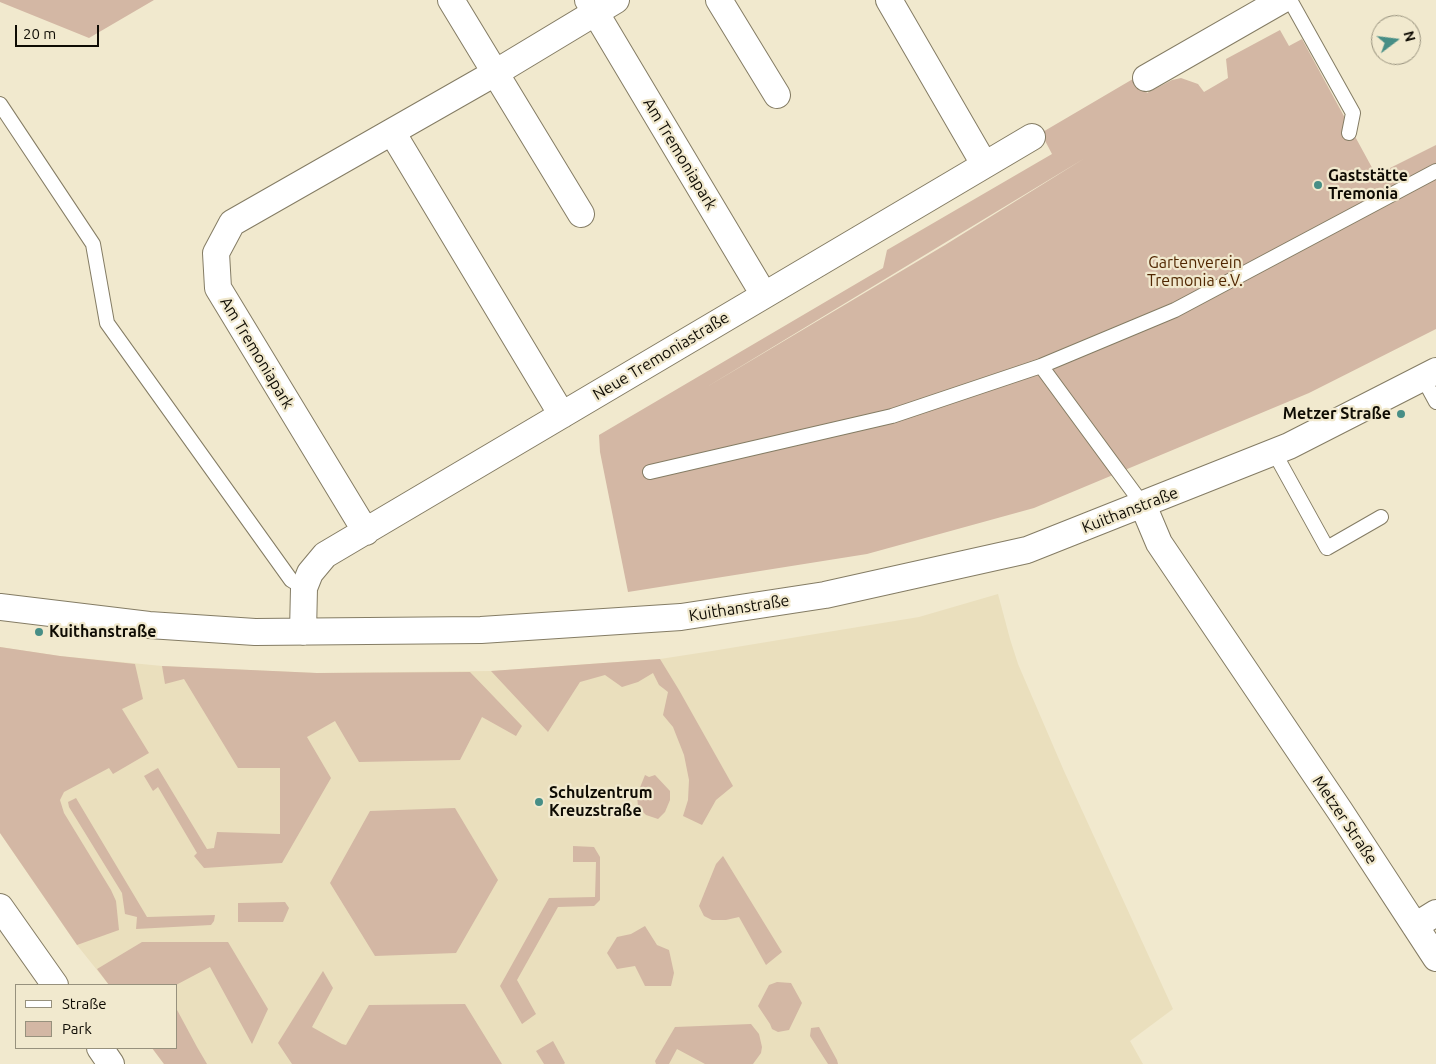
<!DOCTYPE html>
<html>
<head>
<meta charset="utf-8">
<style>
  body { margin:0 }
  #map { position:relative; width:1436px; height:1064px; overflow:hidden; background:#f1e9ce; font-family:Ubuntu,sans-serif }
  canvas { display:block }
  .legend { position:absolute; left:15px; top:984px; width:162px; height:65px; box-sizing:border-box; background:#f1e9ce; border:1px solid #97917d; margin:0; padding:6px 9px; list-style:none; font-size:15px; color:#0f0c04 }
  .legend li { display:flex; align-items:center; gap:10px; height:25px }
  .legend b { width:25px; border:1px solid #97917d }
  .north { position:absolute; left:1371px; top:15px; width:50px; height:50px; box-sizing:border-box; background:#f1e9ce; border:1px solid #97917d; border-radius:50%; rotate:75deg; font-size:14px; font-weight:700; line-height:20px; text-align:center; color:#0f0c04 }
  .north::after { content:''; display:block; margin:auto; width:18px; height:22px; background:#478e86; clip-path:polygon(50% 0,100% 100%,50% 72%,0 100%) }
  .scale { position:absolute; left:15px; top:25px; width:84px; height:22px; box-sizing:border-box; border:2px solid #0f0c04; border-top:0; padding-left:6px; font-size:15px; line-height:18px; white-space:nowrap; color:#0f0c04; -webkit-text-stroke:4px #f1e9ce; paint-order:stroke }
</style>
</head>
<body>
<div id="map">
<canvas width="1436" height="1064"></canvas>
<ul class="legend">
<li><b style="height:6px;background:#fff"></b>Straße</li>
<li><b style="height:14px;background:#d3b7a4"></b>Park</li>
</ul>
<div class="north">N</div>
<div class="scale">20 m</div>
</div>
<script>
const c = document.querySelector('canvas').getContext('2d');
c.lineJoin = 'round';
function fill(path, color) {
  c.fillStyle = color;
  c.fill(path, 'evenodd');
}
function poly(rows) {
  const path = new Path2D();
  for (const r of rows) {
    path.moveTo(r[0], r[1]);
    for (let i = 2; i < r.length; i += 2) path.lineTo(r[i], r[i + 1]);
  }
  return path;
}
function trace(path, color, width, dash) {
  c.strokeStyle = color;
  c.lineWidth = width;
  c.lineCap = dash ? 'butt' : 'round';
  c.setLineDash(dash || []);
  c.stroke(path);
}
function label(font, color, halo, rows, align = 'center') {
  c.font = font + ' Ubuntu,sans-serif';
  c.lineWidth = 4.5;
  c.setLineDash([]);
  c.textBaseline = 'middle';
  c.strokeStyle = halo;
  c.fillStyle = color;
  for (const [text, x, y, turn = 0] of rows) {
    c.save();
    c.translate(x, y);
    c.rotate((+turn || 0) * Math.PI / 180);
    c.textAlign = isNaN(turn) ? turn : align;
    if (halo) c.strokeText(text, 0, 0);
    c.fillText(text, 0, 0);
    c.restore();
  }
}
fill(poly([
  [998,594,1010,639,1018,664,1064,771,1173,1009,1130,1041,1143,1064,164,1064,152,1048,176,1048,176,985,109,985,77,945,0,833,0,647,60,656,162,666,317,673,491,671,660,659,712,651,919,617]
]), '#eadfbd');
fill(poly([
  [0,0,154,0,89,38,0,2],
  [1280,30,1289,46,1302,39,1376,175,1436,145,1436,329,1309,393,1034,508,867,554,628,592,600,452,599,435,883,268,887,250,1052,154,1041,133,1138,76,1147,93,1172,80,1181,78,1198,84,1204,92,1228,78,1226,59],
  [1085,158,945,245,705,388],
  [0,647,60,656,135,664,143,699,122,709,149,753,113,774,109,768,64,792,60,800,64,813,111,890,116,901,119,930,77,945,0,833],
  [660,659,679,690,733,786,716,800,702,825,683,816,688,800,689,780,684,755,673,727,663,715,668,692,659,685,653,673,638,682,622,687,605,675,580,682,548,732,491,671],
  [162,666,317,673,470,672,522,726,516,736,482,717,460,760,359,762,335,721,307,737,331,778,282,863,204,868,194,856,197,853,158,787,153,791,144,776,158,768,207,849,214,848,217,832,280,834,280,768,238,768,184,679,165,684],
  [645,775,649,777,655,775,670,791,670,800,665,812,658,819,646,815,638,807,637,795],
  [76,798,147,917,215,915,214,921,211,925,136,929,137,917,125,914,122,893,69,807,68,802],
  [455,808,498,880,456,953,375,956,330,883,370,811],
  [573,846,594,847,600,857,600,900,594,906,558,907,517,980,536,1014,522,1024,500,986,549,898,595,897,596,862,573,862],
  [723,856,782,952,766,965,739,917,726,920,712,920,704,916,699,906,716,864],
  [285,902,289,908,283,922,238,922,238,903],
  [645,926,657,945,669,950,674,973,671,986,645,986,635,966,617,969,607,953,617,937,631,934],
  [142,942,228,942,268,1009,252,1044,210,967,176,985,109,985,97,969],
  [323,971,333,988,312,1027,342,1044,346,1045,369,1005,465,1004,502,1064,292,1064,278,1043],
  [777,982,791,983,802,1003,789,1030,778,1032,772,1029,770,1024,758,1006,769,985],
  [176,1008,197,1047,207,1064,164,1064,152,1048,176,1048],
  [751,1024,759,1034,762,1047,761,1053,753,1064,705,1064,677,1049,669,1064,656,1064,655,1061,675,1027],
  [819,1027,837,1060,838,1064,828,1064,810,1036,811,1028],
  [553,1041,565,1063,564,1064,544,1064,536,1051]
]), '#d3b7a4');
const lane = poly([
  [1290,0,1353,113,1349,133],
  [0,104,93,244,107,323,291,580,304,588],
  [1041,366,1143,505],
  [1423,378,1436,402],
  [1274,452,1327,548,1381,517],
  [650,472,892,416,1041,366,1175,310,1436,171]
]);
const street = poly([
  [451,0,581,214],
  [588,0,764,295],
  [719,0,777,95],
  [889,0,984,164],
  [1146,78,1282,0],
  [392,132,562,415],
  [1143,505,1159,543,1340,811,1436,958],
  [366,532,218,288,216,253,232,223,495,73,616,0],
  [0,607,149,625,255,632,481,630,681,617,825,595,1027,550,1289,446,1436,371],
  [303,632,304,588,310,573,325,555,1032,137],
  [0,907,55,985],
  [1415,926,1436,913],
  [100,1048,111,1064]
]);
trace(lane, '#847c64', 16);
trace(street, '#847c64', 28);
trace(lane, '#fff', 14);
trace(street, '#fff', 26);
for (const [x, y, r, color] of [
  [1318,185,5,"#478e86"],
  [1401,414,5,"#478e86"],
  [39,632,5,"#478e86"],
  [539,802,5,"#478e86"]
]) {
  const dot = new Path2D();
  dot.arc(x, y, r, 0, 2 * Math.PI);
  c.fillStyle = color;
  c.fill(dot);
  trace(dot, '#f1e9ce', 2);
}
label('16px', '#0f0c04', '#f1e9ce', [
  ["Am Tremoniapark",680,154,59],
  ["Am Tremoniapark",257,353,59],
  ["Neue Tremoniastraße",661,356,-31],
  ["Kuithanstraße",1130,510,-21],
  ["Kuithanstraße",739,608,-9],
  ["Metzer Straße",1345,820,56]
]);
label('bold 16px', '#0f0c04', '#f1e9ce', [
  ["Gaststätte",1328,176],
  ["Tremonia",1328,194],
  ["Metzer Straße",1391,414,"right"],
  ["Kuithanstraße",49,632],
  ["Schulzentrum",549,793],
  ["Kreuzstraße",549,811]
], 'left');
label('16px', '#512702', '#f1e9ce', [
  ["Gartenverein",1195,263],
  ["Tremonia e.V.",1195,281]
]);
</script>
</body>
</html>
